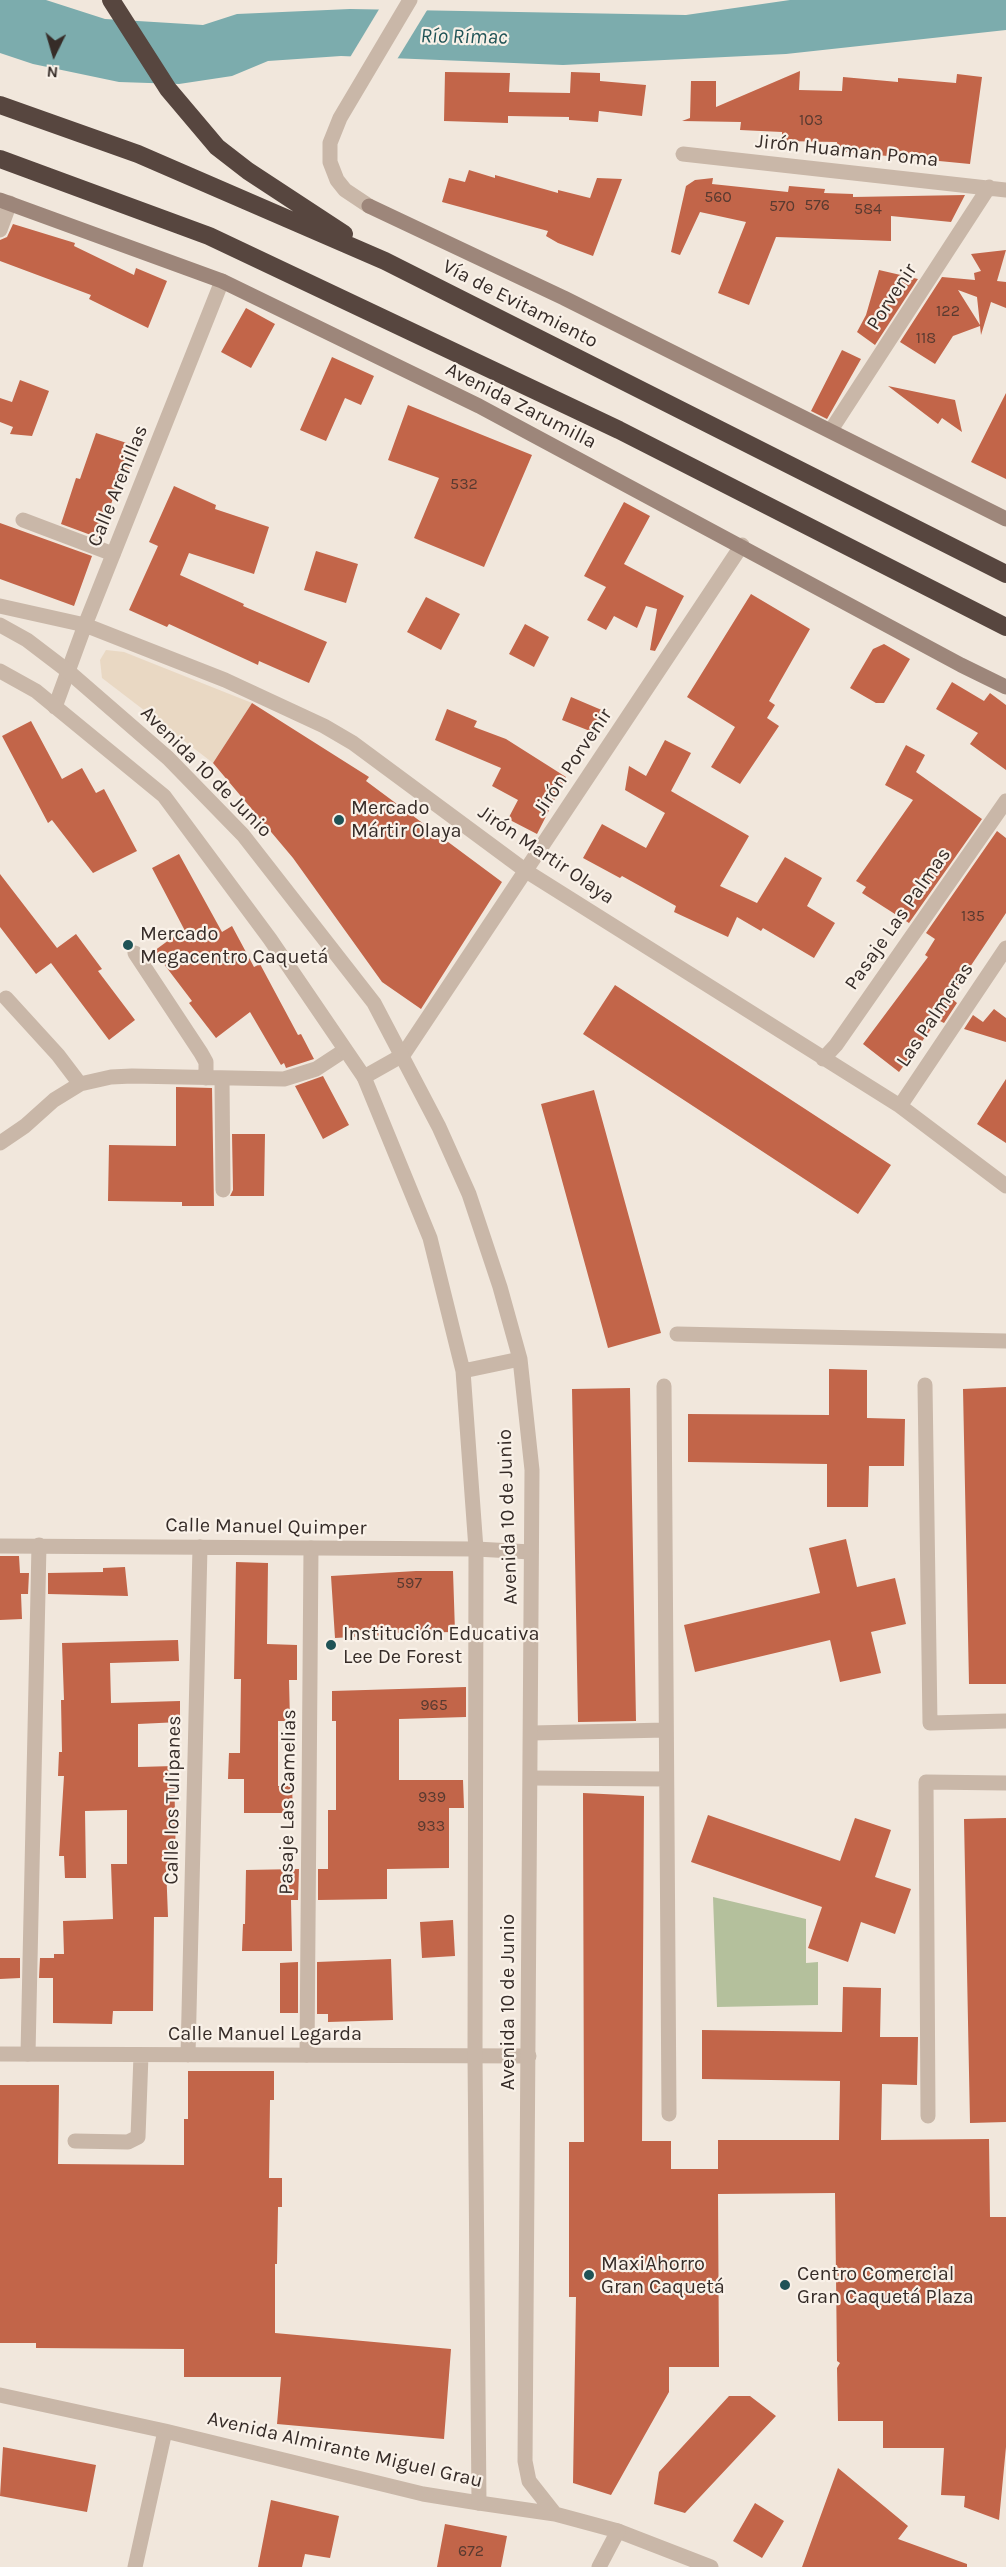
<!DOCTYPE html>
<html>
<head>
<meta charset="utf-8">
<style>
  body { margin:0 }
  #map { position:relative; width:1006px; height:2567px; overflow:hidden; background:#f1e7dc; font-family:Karla,sans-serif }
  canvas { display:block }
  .north { position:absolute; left:24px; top:24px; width:60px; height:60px; -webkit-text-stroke:4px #f9f1e8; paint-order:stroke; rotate:185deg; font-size:16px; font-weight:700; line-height:24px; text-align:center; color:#362c28 }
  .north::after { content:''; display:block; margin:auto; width:21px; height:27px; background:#362c28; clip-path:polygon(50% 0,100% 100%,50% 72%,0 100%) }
</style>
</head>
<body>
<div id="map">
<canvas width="1006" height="2567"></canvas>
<div class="north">N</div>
</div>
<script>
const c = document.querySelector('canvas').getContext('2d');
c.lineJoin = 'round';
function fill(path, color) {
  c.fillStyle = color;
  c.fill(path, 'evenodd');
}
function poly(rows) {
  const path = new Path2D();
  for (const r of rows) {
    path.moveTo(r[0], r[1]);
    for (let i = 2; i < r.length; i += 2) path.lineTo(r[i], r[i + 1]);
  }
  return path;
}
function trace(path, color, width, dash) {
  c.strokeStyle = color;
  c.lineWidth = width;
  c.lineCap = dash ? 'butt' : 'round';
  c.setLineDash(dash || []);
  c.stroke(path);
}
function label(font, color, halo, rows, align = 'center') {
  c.font = font + ' Karla,sans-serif';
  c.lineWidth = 4.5;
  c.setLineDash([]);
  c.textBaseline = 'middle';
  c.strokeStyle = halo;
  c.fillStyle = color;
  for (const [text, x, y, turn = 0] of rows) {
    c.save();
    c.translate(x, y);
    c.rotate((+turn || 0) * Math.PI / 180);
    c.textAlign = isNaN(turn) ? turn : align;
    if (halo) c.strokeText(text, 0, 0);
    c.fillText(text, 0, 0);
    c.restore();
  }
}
fill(poly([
  [713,1897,806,1919,806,1963,818,1962,818,2005,717,2007]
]), '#b4c09c');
fill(poly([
  [106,650,124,652,252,703,213,763,102,678,100,660]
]), '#e9d8c3');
fill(poly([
  [0,0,46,0,105,19,203,25,237,14,350,9,686,15,790,0,1006,0,1006,30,786,54,563,65,341,56,268,61,232,76,179,84,119,82,33,64,0,53]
]), '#7cacad');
fill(poly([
  [381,6,429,7,396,61,349,59]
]), '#f1e7dc');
fill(poly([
  [800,71,799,90,842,91,843,77,898,82,898,78,956,83,957,74,982,77,970,164,836,151,837,142,782,141,782,132,740,130,741,122,682,121,690,118,691,81,716,81,716,107],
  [445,72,510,73,509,92,570,93,571,72,600,73,600,81,646,85,642,116,599,111,598,122,569,120,569,117,508,116,508,123,444,121],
  [469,170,495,178,495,175,558,193,558,190,590,198,597,178,622,179,593,256,558,243,546,236,548,231,442,202,449,178,465,182],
  [713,178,712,184,788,192,789,186,825,189,824,193,853,194,853,197,965,195,951,222,891,216,891,241,776,237,749,305,718,293,746,222,700,212,680,255,671,252,686,186,695,180],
  [13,224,75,243,74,246,134,275,136,268,167,281,148,328,89,299,91,295,0,261,0,240,7,237],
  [1006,250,997,281,1006,282,1006,308,991,302,981,335,980,326,953,336,935,364,900,342,942,277,975,280,974,273,981,271,971,254],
  [958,290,977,297,980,325],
  [879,270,918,279,875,345,857,332,866,315],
  [246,308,275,324,251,368,221,352],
  [842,350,861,359,827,419,811,411],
  [332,357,374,376,361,405,345,398,326,441,300,430],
  [20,380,49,391,32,436,10,434,13,427,0,422,0,398,12,402],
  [888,386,955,400,962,432,942,418,938,424],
  [1006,393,1006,479,971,462],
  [408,405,532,455,484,567,414,538,439,478,388,460],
  [96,433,136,446,125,481,120,479,99,538,61,524,76,478,80,479],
  [174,486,216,505,215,509,269,527,254,574,189,553,180,575,244,604,243,606,327,642,309,683,259,661,258,665,169,624,167,627,129,610,158,546,149,542],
  [624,502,650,516,624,564,684,596,655,651,650,650,657,609,646,606,637,628,614,616,606,630,587,620,606,587,584,576],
  [0,523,92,556,74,606,0,579],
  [316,551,358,564,346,603,304,590],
  [751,594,810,629,769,701,775,705,767,718,779,726,740,784,711,767,735,727,687,697],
  [426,597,460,614,441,650,407,632],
  [525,624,549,637,534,667,509,654],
  [884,644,910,659,884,703,876,703,850,688,873,649],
  [952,682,984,701,990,693,1006,705,1006,770,970,744,978,733,936,709],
  [571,697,604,711,595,733,562,720],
  [252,703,369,777,366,781,502,882,421,1009,382,982,293,858,213,763],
  [447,709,477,721,474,727,506,739,566,777,537,834,508,819,518,800,492,786,501,768,435,740],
  [31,721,62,779,82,768,96,793,104,789,137,851,93,873,52,820,48,823,2,736],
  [665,740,691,753,671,791,749,836,720,886,757,903,785,857,822,878,807,906,835,923,814,958,763,928,761,931,737,917,728,937,674,912,676,906,622,876,620,878,583,858,602,824,646,848,665,813,625,790,629,766,646,776],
  [906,745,925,755,916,772,982,819,909,923,862,893,866,887,856,881,913,800,885,785],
  [997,831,1006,838,1006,913,950,997,957,1003,944,1023,938,1020,899,1072,863,1044,928,957,925,955,935,939,926,933],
  [179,854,222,932,232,926,254,967,260,964,298,1035,301,1034,314,1059,286,1068,284,1063,281,1065,250,1012,216,1038,189,1003,192,1001,154,951,184,929,152,868],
  [0,874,57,948,76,934,102,969,98,971,135,1020,109,1040,51,963,36,974,0,927],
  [615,985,891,1165,858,1214,583,1034],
  [994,1009,1006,1018,1006,1042,964,1029,973,1015,983,1022],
  [323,1076,349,1125,323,1139,295,1086],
  [1006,1079,1006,1143,977,1124],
  [176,1087,212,1088,214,1206,182,1206,182,1202,108,1201,109,1145,176,1146],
  [594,1090,661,1333,608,1348,541,1104],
  [232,1134,265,1134,264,1196,230,1196,233,1190],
  [829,1369,867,1370,867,1418,905,1419,904,1466,869,1466,868,1507,827,1507,827,1464,688,1462,688,1414,829,1415],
  [1006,1387,1006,1684,969,1684,963,1389],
  [630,1388,636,1721,578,1722,572,1389],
  [846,1539,857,1587,895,1578,906,1624,871,1632,881,1673,840,1682,830,1640,695,1672,684,1625,820,1593,809,1548],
  [0,1556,19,1556,20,1573,29,1573,28,1594,21,1594,22,1619,0,1620],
  [236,1562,268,1563,267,1644,297,1645,297,1680,289,1680,290,1721,278,1721,278,1786,292,1786,293,1813,244,1813,244,1779,228,1779,229,1753,240,1753,241,1679,234,1679],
  [125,1567,128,1596,48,1594,48,1573,103,1572,103,1568],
  [416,1571,453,1571,455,1632,387,1633,387,1635,335,1638,331,1576],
  [178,1640,179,1661,110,1663,111,1703,180,1701,180,1722,138,1724,138,1767,174,1766,176,1865,166,1865,168,1917,154,1917,153,2011,113,2011,112,2024,53,2023,53,1978,39,1978,40,1958,54,1958,54,1954,64,1954,63,1921,113,1919,111,1864,127,1864,127,1810,85,1811,86,1878,65,1878,64,1856,59,1856,64,1776,58,1776,59,1752,62,1752,61,1700,64,1700,62,1643],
  [466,1687,466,1717,399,1719,399,1780,463,1780,464,1808,449,1808,449,1868,387,1869,387,1899,318,1900,318,1869,328,1869,328,1810,336,1810,336,1721,332,1721,332,1691],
  [583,1793,644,1796,642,2141,671,2141,671,2169,718,2169,718,2140,839,2140,840,2081,702,2079,702,2030,842,2032,843,1987,881,1988,880,2037,918,2037,917,2085,882,2084,881,2140,989,2139,990,2217,1006,2217,1006,2447,999,2520,964,2507,965,2496,941,2495,944,2448,883,2448,883,2421,838,2421,837,2368,840,2363,837,2361,835,2193,718,2194,719,2367,669,2367,669,2392,611,2495,573,2483,576,2297,569,2297,569,2142,584,2142],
  [708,1815,840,1861,855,1818,891,1830,875,1877,911,1889,895,1934,861,1922,848,1962,808,1948,822,1907,691,1862],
  [1006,1818,1006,2122,970,2123,964,1819],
  [299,1869,298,1900,291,1900,292,1951,242,1951,243,1924,245,1924,246,1870],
  [453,1920,455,1956,422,1958,420,1922],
  [0,1958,20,1958,20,1978,0,1979],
  [391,1959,393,2020,328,2022,328,2014,317,2014,317,1962],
  [298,1962,298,2013,280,2013,280,1963],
  [188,2071,274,2071,274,2100,270,2100,269,2178,282,2178,282,2207,278,2207,277,2264,275,2264,275,2333,451,2349,444,2439,277,2424,281,2377,184,2377,184,2349,36,2348,36,2343,0,2343,0,2085,59,2085,58,2164,184,2165,184,2119,188,2119],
  [729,2396,750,2396,776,2416,685,2513,654,2504,659,2472],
  [3,2447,96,2465,87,2512,0,2496],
  [838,2468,908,2526,898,2539,967,2564,967,2567,802,2567],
  [271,2500,339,2516,330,2558,305,2554,302,2567,258,2567],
  [755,2503,784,2521,762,2558,733,2541],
  [445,2524,507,2536,501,2567,437,2567]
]), '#c26549');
trace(poly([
  [0,230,10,203],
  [23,520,113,554],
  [135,953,201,1053,206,1062,206,1078],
  [6,998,58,1055,80,1084],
  [222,1079,223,1190],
  [0,1143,25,1126,54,1100,80,1084,111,1077,132,1076,284,1079,316,1069,345,1050],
  [677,1334,1006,1341]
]), '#c9b7a8', 15);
trace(poly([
  [28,2054,39,1545],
  [307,2055,311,1548]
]), '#c9b7a8', 15);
trace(poly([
  [683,154,1006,190],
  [831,430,989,187],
  [0,606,85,625,225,680,324,726,353,743,526,871,900,1106,1006,1186],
  [55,707,85,625,222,281],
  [823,1059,836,1045,1006,801],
  [364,1077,403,1055,742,545],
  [900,1106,1006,948],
  [925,1385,930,1723,1006,1721],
  [664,1386,669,2114],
  [0,1546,476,1549,531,1552],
  [532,1733,666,1730],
  [531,1778,666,1779],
  [0,2054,529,2056],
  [188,2055,200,1547],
  [928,2116,926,1782,1006,1783],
  [75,2141,128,2142,138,2137,141,2055],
  [0,2395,165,2431,423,2494,479,2503],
  [618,2531,711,2567],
  [135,2567,165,2431]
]), '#c9b7a8', 15);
trace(poly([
  [369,206,345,190,337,180,330,162,330,143,340,118,410,0],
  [0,625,27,640,69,672,168,758,243,835,374,1003,439,1127,469,1194,500,1287,520,1359,532,1470,525,2461,529,2481,555,2514],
  [0,671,36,691,164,796,270,939,364,1077,430,1238,463,1371,476,1549,475,2056,479,2503,555,2514,618,2531,599,2567],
  [463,1371,520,1359]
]), '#c9b7a8', 15);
trace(poly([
  [0,200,222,281,479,406,961,665,1006,687],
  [369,206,564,298,1006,519]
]), '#9d867a', 15);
trace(poly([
  [111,0,168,89,217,147,248,171,344,234],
  [0,105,138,154,385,261,1006,574],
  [0,159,209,236,619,430,1006,627]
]), '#57463f', 18);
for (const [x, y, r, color] of [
  [339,820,6,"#1f5356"],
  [128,945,6,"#1f5356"],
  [331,1645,6,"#1f5356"],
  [589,2275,6,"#1f5356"],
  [785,2285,6,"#1f5356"]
]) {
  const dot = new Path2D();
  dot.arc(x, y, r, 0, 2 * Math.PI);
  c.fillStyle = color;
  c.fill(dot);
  trace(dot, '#f9f1e8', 2);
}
label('16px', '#593a30', null, [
  ["103",811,120],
  ["560",718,197],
  ["576",817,205],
  ["570",782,206],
  ["584",868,209],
  ["122",948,311],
  ["118",926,338],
  ["532",464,484],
  ["135",973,916],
  ["597",409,1583],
  ["965",434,1705],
  ["939",432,1797],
  ["933",431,1826],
  ["672",471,2551]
]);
label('20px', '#362c28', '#f9f1e8', [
  ["Jirón Huaman Poma",847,151,6],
  ["Porvenir",892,297,-57],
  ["Vía de Evitamiento",520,304,27],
  ["Avenida Zarumilla",521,406,27],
  ["Calle Arenillas",118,486,-68],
  ["Jirón Porvenir",573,762,-56],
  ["Avenida 10 de Junio",206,772,45],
  ["Jirón Martir Olaya",546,855,34],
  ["Pasaje Las Palmas",898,919,-55],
  ["Las Palmeras",935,1015,-56],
  ["Avenida 10 de Junio",508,1517,-92],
  ["Calle Manuel Quimper",266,1527,1],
  ["Calle los Tulipanes",173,1800,-89],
  ["Pasaje Las Camelias",288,1802,-89],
  ["Avenida 10 de Junio",508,2002,-90],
  ["Calle Manuel Legarda",265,2034],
  ["Avenida Almirante Miguel Grau",345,2450,13]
]);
label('20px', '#362c28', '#f9f1e8', [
  ["Mercado",351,808],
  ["Mártir Olaya",351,831],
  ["Mercado",140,934],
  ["Megacentro Caquetá",140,957],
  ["Institución Educativa",343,1634],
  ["Lee De Forest",343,1657],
  ["MaxiAhorro",601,2264],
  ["Gran Caquetá",601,2287],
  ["Centro Comercial",797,2274],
  ["Gran Caquetá Plaza",797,2297]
], 'left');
label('italic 21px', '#1f5356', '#f9f1e8', [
  ["Río Rímac",464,37,1]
]);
</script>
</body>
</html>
